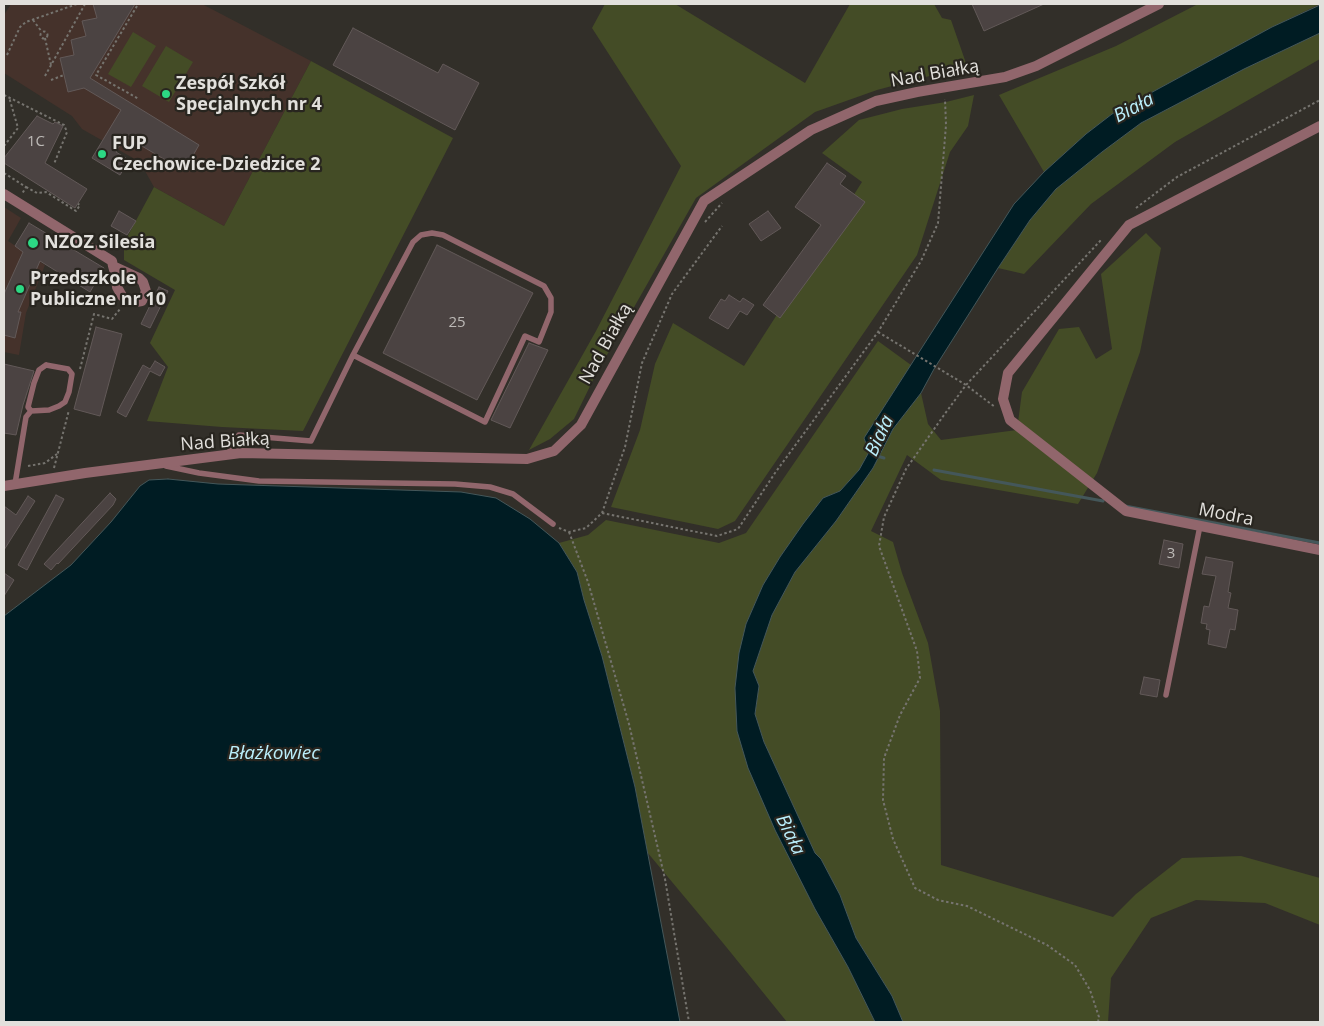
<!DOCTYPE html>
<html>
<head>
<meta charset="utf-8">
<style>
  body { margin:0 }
  #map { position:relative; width:1324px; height:1026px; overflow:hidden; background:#322f29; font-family:"Open Sans",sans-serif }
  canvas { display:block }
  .frame { position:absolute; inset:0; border:5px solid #e2e0dc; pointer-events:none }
</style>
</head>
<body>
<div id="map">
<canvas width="1324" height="1026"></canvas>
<div class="frame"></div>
</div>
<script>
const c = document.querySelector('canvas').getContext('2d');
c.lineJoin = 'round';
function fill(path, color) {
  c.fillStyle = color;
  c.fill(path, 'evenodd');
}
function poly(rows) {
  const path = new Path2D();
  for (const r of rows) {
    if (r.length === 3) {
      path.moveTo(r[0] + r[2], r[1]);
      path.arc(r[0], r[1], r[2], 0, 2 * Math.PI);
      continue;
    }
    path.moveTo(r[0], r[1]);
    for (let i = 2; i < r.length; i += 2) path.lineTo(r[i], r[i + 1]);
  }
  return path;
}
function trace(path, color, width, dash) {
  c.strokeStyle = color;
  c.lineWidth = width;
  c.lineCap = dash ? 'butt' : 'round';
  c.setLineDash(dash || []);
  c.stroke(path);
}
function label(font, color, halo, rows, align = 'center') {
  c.font = font + ' "Open Sans",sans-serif';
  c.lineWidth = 4.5;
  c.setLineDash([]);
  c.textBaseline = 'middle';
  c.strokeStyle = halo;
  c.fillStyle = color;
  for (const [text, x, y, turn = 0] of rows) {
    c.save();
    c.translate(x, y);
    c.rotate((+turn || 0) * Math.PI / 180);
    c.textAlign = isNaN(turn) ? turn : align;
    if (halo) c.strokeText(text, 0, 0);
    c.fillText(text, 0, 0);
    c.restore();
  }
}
fill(poly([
  [11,4,202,4,311,61,224,226,154,187,140,162,82,129,72,116,4,73,4,15],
  [4,207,21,218,8,241,45,265,26,313,19,355,4,352]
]), '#45322b');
fill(poly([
  [605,4,675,4,805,83,850,4,934,4,942,18,951,20,967,66,877,90,815,112,696,198,595,376,574,419,550,439,529,450,596,331,681,166,592,28],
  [1198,4,1320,4,1272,27,1112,114,1086,134,1044,172,999,95,1116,46],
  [133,32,156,46,131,87,108,74],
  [1320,33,1320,59,1175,142,1091,204,1024,274,998,268,1030,220,1056,189,1102,152,1141,123,1244,69],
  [166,46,193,62,169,102,142,86],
  [311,61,453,138,303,431,222,427,147,421,168,367,150,343,175,290,124,260,124,243,154,187,224,226],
  [974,95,968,126,950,152,917,255,735,521,718,529,611,507,640,430,655,364,673,323,744,366,862,182,822,153,859,120,902,109,946,102],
  [1146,233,1161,248,1140,352,1097,473,1078,504,941,480,907,455,871,531,893,542,902,573,928,643,940,711,941,865,1113,917,1136,894,1182,858,1241,856,1320,878,1320,925,1265,903,1196,900,1151,918,1111,978,1108,1022,903,1022,892,996,856,938,840,895,821,859,815,853,764,742,755,714,759,686,753,671,772,615,795,572,836,521,873,468,893,429,921,393,928,424,941,440,1017,430,1022,392,1059,329,1079,327,1096,359,1112,349,1101,274],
  [878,341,911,365,864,438,869,452,859,470,840,491,823,498,780,557,763,585,746,624,735,688,815,909,848,967,875,1022,787,1022,723,943,647,852,635,787,602,656,584,600,577,572,559,543,588,535,606,520,719,543,746,533]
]), '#444c26');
const water = poly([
  [1320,5,1320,33,1244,69,1141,123,1102,152,1056,189,1030,220,998,268,934,369,921,393,893,429,873,468,836,521,795,572,772,615,753,671,759,686,755,714,764,742,815,853,821,859,840,895,856,938,892,996,903,1022,875,1022,848,967,815,909,775,830,748,768,737,731,735,688,739,653,746,624,763,585,780,557,803,524,823,498,840,491,859,470,869,452,864,438,1014,204,1044,172,1086,134,1112,114,1272,27,1320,5],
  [168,479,218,484,461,492,496,498,530,519,559,543,577,572,584,600,602,656,635,787,680,1022,4,1022,4,616,71,565,111,522,140,486,149,480,168,479]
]);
fill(water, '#001c23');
trace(water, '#44575a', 1);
trace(poly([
  [877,456,884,458],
  [934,470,1103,501],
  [1125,506,1320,543]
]), '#44575a', 3);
const building = poly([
  [93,4,135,4,90,78,199,145,184,171,125,136,116,152,129,160,120,175,92,158,121,110,84,88,68,92,60,58,74,55,71,40,86,36,82,21,97,18,93,4],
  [972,4,1044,4,984,31,972,4],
  [353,28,438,73,443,64,479,83,455,130,333,65,353,28],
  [37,116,53,124,55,122,63,126,45,163,87,189,75,208,4,163,4,158,37,116],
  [827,163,846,176,840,184,865,202,780,318,763,305,821,225,795,207,827,163],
  [119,211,136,221,127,235,111,226,119,211],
  [768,211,781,228,761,241,749,224,768,211],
  [29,223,104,268,90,292,40,261,18,312,21,312,15,338,4,335,4,294,23,252,15,246,29,223],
  [437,245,533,293,477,400,383,353,437,245],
  [159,287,168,291,150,328,141,324,159,287],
  [729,295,740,302,743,298,754,305,747,315,740,311,728,329,709,318,721,299,725,301,729,295],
  [96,327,122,334,100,416,74,409,96,327],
  [529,343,548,350,510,428,491,420,529,343],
  [155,361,165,367,160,376,150,371,126,417,117,412,143,365,150,369,155,361],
  [4,364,34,371,23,405,16,435,4,433,4,364],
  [110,493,116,499,113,505,58,564,57,563,51,570,44,564,110,493],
  [56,495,64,499,27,570,18,565,56,495],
  [28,496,35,501,4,550,4,506,16,515,28,496],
  [1164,540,1183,544,1179,568,1159,564,1164,540],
  [1206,557,1233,562,1228,592,1231,593,1228,608,1238,610,1235,630,1230,629,1226,648,1208,644,1210,630,1206,629,1207,624,1201,623,1204,606,1209,607,1216,576,1202,574,1206,557],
  [4,573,14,580,4,596,4,573],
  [1144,677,1160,680,1157,697,1140,694,1144,677]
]);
fill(building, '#4b4342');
trace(building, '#625958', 1);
trace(poly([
  [137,6,96,75,139,99],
  [33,20,42,32],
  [44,35,3.5],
  [45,38,51,65],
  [7,55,20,27,26,22,77,4],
  [45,76,85,4],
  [51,80,64,75],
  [4,95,64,125,67,132,54,164],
  [4,146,18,128,9,97],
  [4,173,26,187,22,194],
  [26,187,37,193,46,192,76,211,80,205,78,204],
  [1136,208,1177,177,1320,100],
  [705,222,722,203],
  [878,332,966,385,995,407],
  [80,369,94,314,112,319,120,309],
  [28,466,45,463,57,454],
  [54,468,69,410],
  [602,513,717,536,738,529,775,473,878,332,921,261,938,223,946,125,945,99],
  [559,528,569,532,586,528,602,513,625,447,642,363,672,294,722,226],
  [569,532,588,582,629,724,665,879,689,1022],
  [1098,1022,1099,1017,1090,990,1075,965,1047,945,967,906,938,900,915,888,893,839,883,800,884,758,900,715,920,678,917,651,879,546,884,517,906,469,944,415,966,385,1101,240]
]), '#76746f', 2, [2.5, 2.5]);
trace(poly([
  [46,365,68,369,72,374,69,392,65,402,59,406,49,410,31,411,28,407,34,383,39,370,46,365],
  [228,454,239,435,311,441,353,355,485,422,525,336,539,342,551,312,551,298,544,286,443,235,432,233,421,235,413,242,353,355],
  [166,466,199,473,259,481,455,484,490,487,513,494,553,524],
  [15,484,26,417,31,411],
  [1166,695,1200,526]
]), '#91666c', 5.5);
trace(poly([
  [1320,126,1129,225,1008,373,1003,399,1010,420,1126,511,1320,550],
  [4,194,112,261,113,266,116,277,117,287,122,296,126,299,136,302,142,301,146,291,143,282,139,278,113,266],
  [4,486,85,473,241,453,527,459,554,451,581,425,704,201,811,130,876,101,917,92,1005,77,1036,66,1159,4]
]), '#91666c', 10);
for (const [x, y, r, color] of [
  [166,94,5,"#2cd884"],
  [102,154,5,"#2cd884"],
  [33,243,6,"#2cd884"],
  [20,289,5,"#2cd884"]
]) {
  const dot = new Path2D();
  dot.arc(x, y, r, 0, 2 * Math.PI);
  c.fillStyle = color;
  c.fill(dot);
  trace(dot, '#28251f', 2);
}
label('15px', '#bcb9b6', null, [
  ["1C",36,142],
  ["25",457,323],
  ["3",1171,554]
]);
label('18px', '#e2e0dc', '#28251f', [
  ["Nad Białką",935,74,-10],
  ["Nad Białką",606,344,-61],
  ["Nad Białką",225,442,-4],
  ["Modra",1226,515,11]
]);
label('bold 18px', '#e2e0dc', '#28251f', [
  ["Zespół Szkół",176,84],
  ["Specjalnych nr 4",176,105],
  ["FUP",112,144],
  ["Czechowice-Dziedzice 2",112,165],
  ["NZOZ Silesia",44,243],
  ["Przedszkole",30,279],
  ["Publiczne nr 10",30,300]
], 'left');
label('italic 19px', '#baeefb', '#28251f', [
  ["Biała",1134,108,-28],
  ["Biała",880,436,-65],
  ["Błażkowiec",274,754],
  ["Biała",790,835,64]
]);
</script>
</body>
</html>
